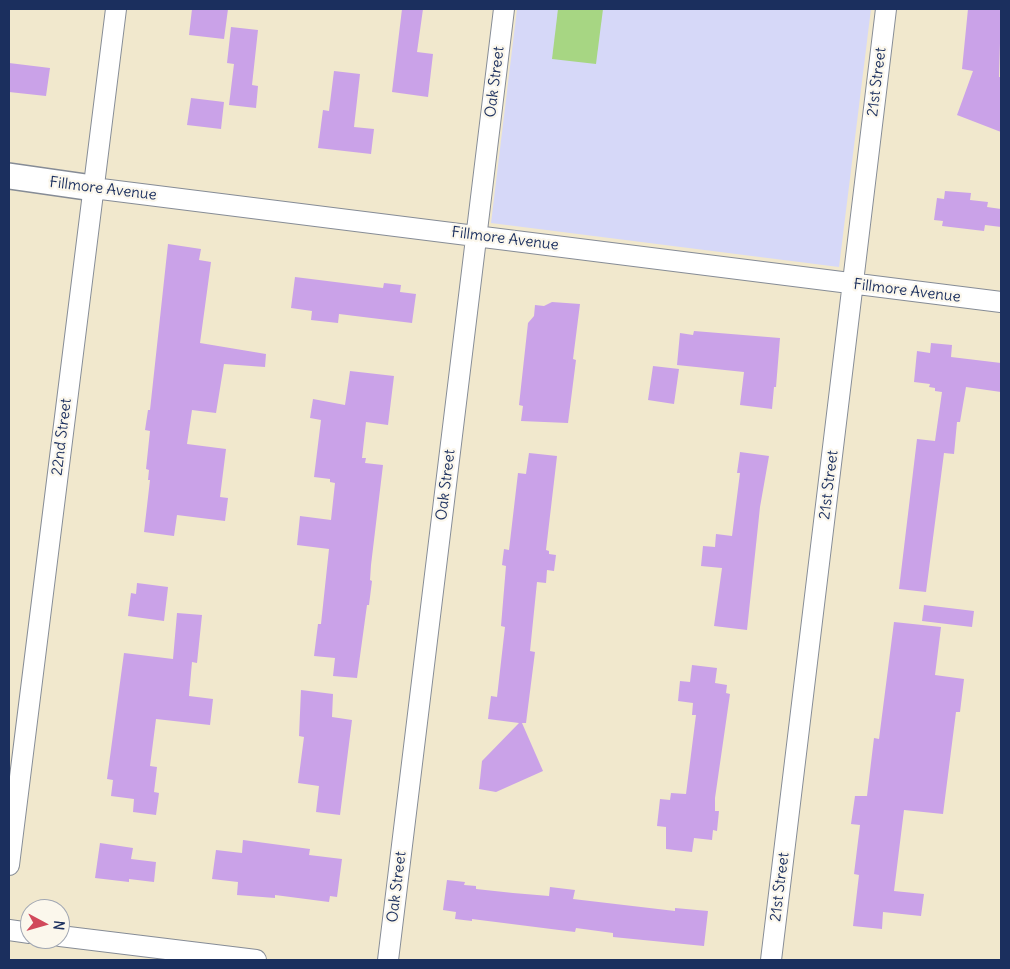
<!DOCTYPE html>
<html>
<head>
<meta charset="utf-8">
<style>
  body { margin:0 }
  #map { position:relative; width:1010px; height:969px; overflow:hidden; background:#f1e8cd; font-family:Delius,sans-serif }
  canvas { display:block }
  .frame { position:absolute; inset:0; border:10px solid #1b2f5e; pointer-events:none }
  .north { position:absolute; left:20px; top:899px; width:50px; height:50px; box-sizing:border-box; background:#fbf7ec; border:1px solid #a1a7b3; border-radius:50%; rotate:96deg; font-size:14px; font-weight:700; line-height:20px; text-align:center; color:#1b2f5e }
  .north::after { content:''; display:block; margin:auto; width:18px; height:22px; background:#d1495b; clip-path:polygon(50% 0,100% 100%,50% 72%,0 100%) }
</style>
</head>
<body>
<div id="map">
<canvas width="1010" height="969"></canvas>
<div class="frame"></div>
<div class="north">N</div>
</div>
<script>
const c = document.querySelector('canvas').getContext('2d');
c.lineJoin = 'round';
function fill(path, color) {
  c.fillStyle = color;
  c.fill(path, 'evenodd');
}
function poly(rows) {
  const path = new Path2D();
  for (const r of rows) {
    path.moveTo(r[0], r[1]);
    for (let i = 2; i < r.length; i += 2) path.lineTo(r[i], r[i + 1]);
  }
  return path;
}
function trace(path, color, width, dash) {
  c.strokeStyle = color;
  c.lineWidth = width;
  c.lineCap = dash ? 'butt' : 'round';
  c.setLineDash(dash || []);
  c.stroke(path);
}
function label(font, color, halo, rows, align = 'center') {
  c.font = font + ' Delius,sans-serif';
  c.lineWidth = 4.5;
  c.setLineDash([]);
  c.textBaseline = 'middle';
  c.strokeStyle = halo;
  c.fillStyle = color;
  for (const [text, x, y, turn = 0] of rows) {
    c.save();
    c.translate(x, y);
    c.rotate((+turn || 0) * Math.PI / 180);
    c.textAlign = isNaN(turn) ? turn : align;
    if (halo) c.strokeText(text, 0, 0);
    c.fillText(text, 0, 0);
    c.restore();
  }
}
fill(poly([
  [517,9,871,9,839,267,491,223]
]), '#d6d8f8');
fill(poly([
  [558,9,603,9,596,64,552,59]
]), '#a7d683');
fill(poly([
  [192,9,228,9,224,39,189,35],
  [402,9,423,9,417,52,433,54,428,97,392,92],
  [968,9,1001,9,999,77,1001,77,1001,132,957,115,973,71,962,69],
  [231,27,258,30,252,85,258,86,256,108,229,105,234,64,227,63],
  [9,63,50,68,46,96,9,92],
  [334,71,360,74,354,127,374,129,371,154,318,148,323,110,329,111],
  [191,98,224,102,221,129,187,125],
  [945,191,971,193,970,200,988,202,987,207,1001,209,1001,227,985,225,984,231,942,226,943,221,934,220,937,198,944,199],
  [168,244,201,249,199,260,211,262,200,343,266,354,265,367,224,364,216,413,192,410,187,444,226,449,220,497,228,498,225,521,177,515,174,536,144,532,150,480,148,480,149,470,146,469,150,431,145,430,148,410,150,410],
  [295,277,383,288,384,283,401,285,400,292,416,294,412,323,339,314,338,323,311,320,312,311,291,308],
  [552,302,580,304,573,359,576,360,568,423,521,421,523,406,519,405,528,323,534,316,535,305,544,306],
  [694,331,780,338,776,387,774,387,772,409,740,405,744,372,677,365,680,333,693,335],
  [931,343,952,345,951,357,1001,363,1001,392,966,387,960,422,957,422,954,454,944,453,926,592,899,589,917,439,935,441,942,392,935,391,935,388,929,387,930,384,914,382,917,351,930,353],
  [653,366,679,369,674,404,648,400],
  [350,371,394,376,388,425,366,422,362,458,366,458,365,463,383,465,371,565,370,580,372,581,369,605,367,605,357,678,333,676,335,658,314,656,318,624,321,624,329,549,297,545,300,516,331,520,335,483,330,482,330,479,314,477,321,420,310,418,313,399,345,405],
  [740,452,769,456,760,507,747,630,714,626,722,568,701,566,703,546,715,547,716,534,732,536,740,473,737,473],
  [529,453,557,456,546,550,549,551,549,554,556,555,554,571,547,570,546,583,537,582,530,651,535,652,526,723,522,723,543,771,496,792,479,789,482,761,519,723,488,719,491,696,497,697,505,627,501,626,506,566,502,565,504,549,509,550,518,473,526,474],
  [137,583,168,587,164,621,128,616,131,593,136,594],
  [924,605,974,611,972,627,922,621],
  [177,613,202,615,197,663,192,662,189,696,213,699,210,725,156,719,150,766,157,767,154,792,159,793,156,815,133,812,134,799,111,796,113,780,107,779,124,653,173,659],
  [894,622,941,627,935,675,964,679,960,712,956,712,943,814,904,810,894,891,924,894,921,916,883,912,882,929,853,926,859,875,854,874,860,825,851,824,855,796,867,796,874,738,879,739],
  [692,665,717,668,715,683,727,685,726,693,730,694,715,798,715,811,719,811,717,831,713,830,712,840,694,838,692,852,666,849,666,827,657,826,660,799,670,800,671,793,686,794,696,715,692,715,693,703,678,701,680,681,690,682],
  [301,690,333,694,332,717,352,720,340,815,316,812,319,786,298,783,304,737,299,736],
  [243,840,310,849,309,855,342,859,337,897,330,896,329,902,275,895,275,898,237,895,238,882,212,879,216,850,242,853],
  [100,843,133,848,131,859,156,862,154,882,129,879,129,882,95,878],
  [447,880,465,882,464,885,476,886,476,889,513,893,549,896,550,887,575,890,573,899,675,911,675,908,708,911,704,946,613,937,613,933,576,928,575,932,472,919,472,921,455,919,456,912,443,910]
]), '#caa2e8');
const minor = poly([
  [93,188,1001,302],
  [9,865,116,9],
  [9,930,30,933],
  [60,936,256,960],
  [388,960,504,9],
  [771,960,886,9]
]);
const tertiary = poly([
  [9,176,93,188]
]);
trace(minor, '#868c96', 22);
trace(tertiary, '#868c96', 28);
trace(minor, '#fff', 20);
trace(tertiary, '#fff', 25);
label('15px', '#1b2f5e', '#fbf7ec', [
  ["Oak Street",495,82,-83],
  ["21st Street",877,82,-83],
  ["Fillmore Avenue",103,189,7],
  ["Fillmore Avenue",505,239,7],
  ["Fillmore Avenue",907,291,7],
  ["22nd Street",62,437,-83],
  ["Oak Street",446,485,-83],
  ["21st Street",829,485,-83],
  ["Oak Street",397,887,-83],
  ["21st Street",780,887,-83]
]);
</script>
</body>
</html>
